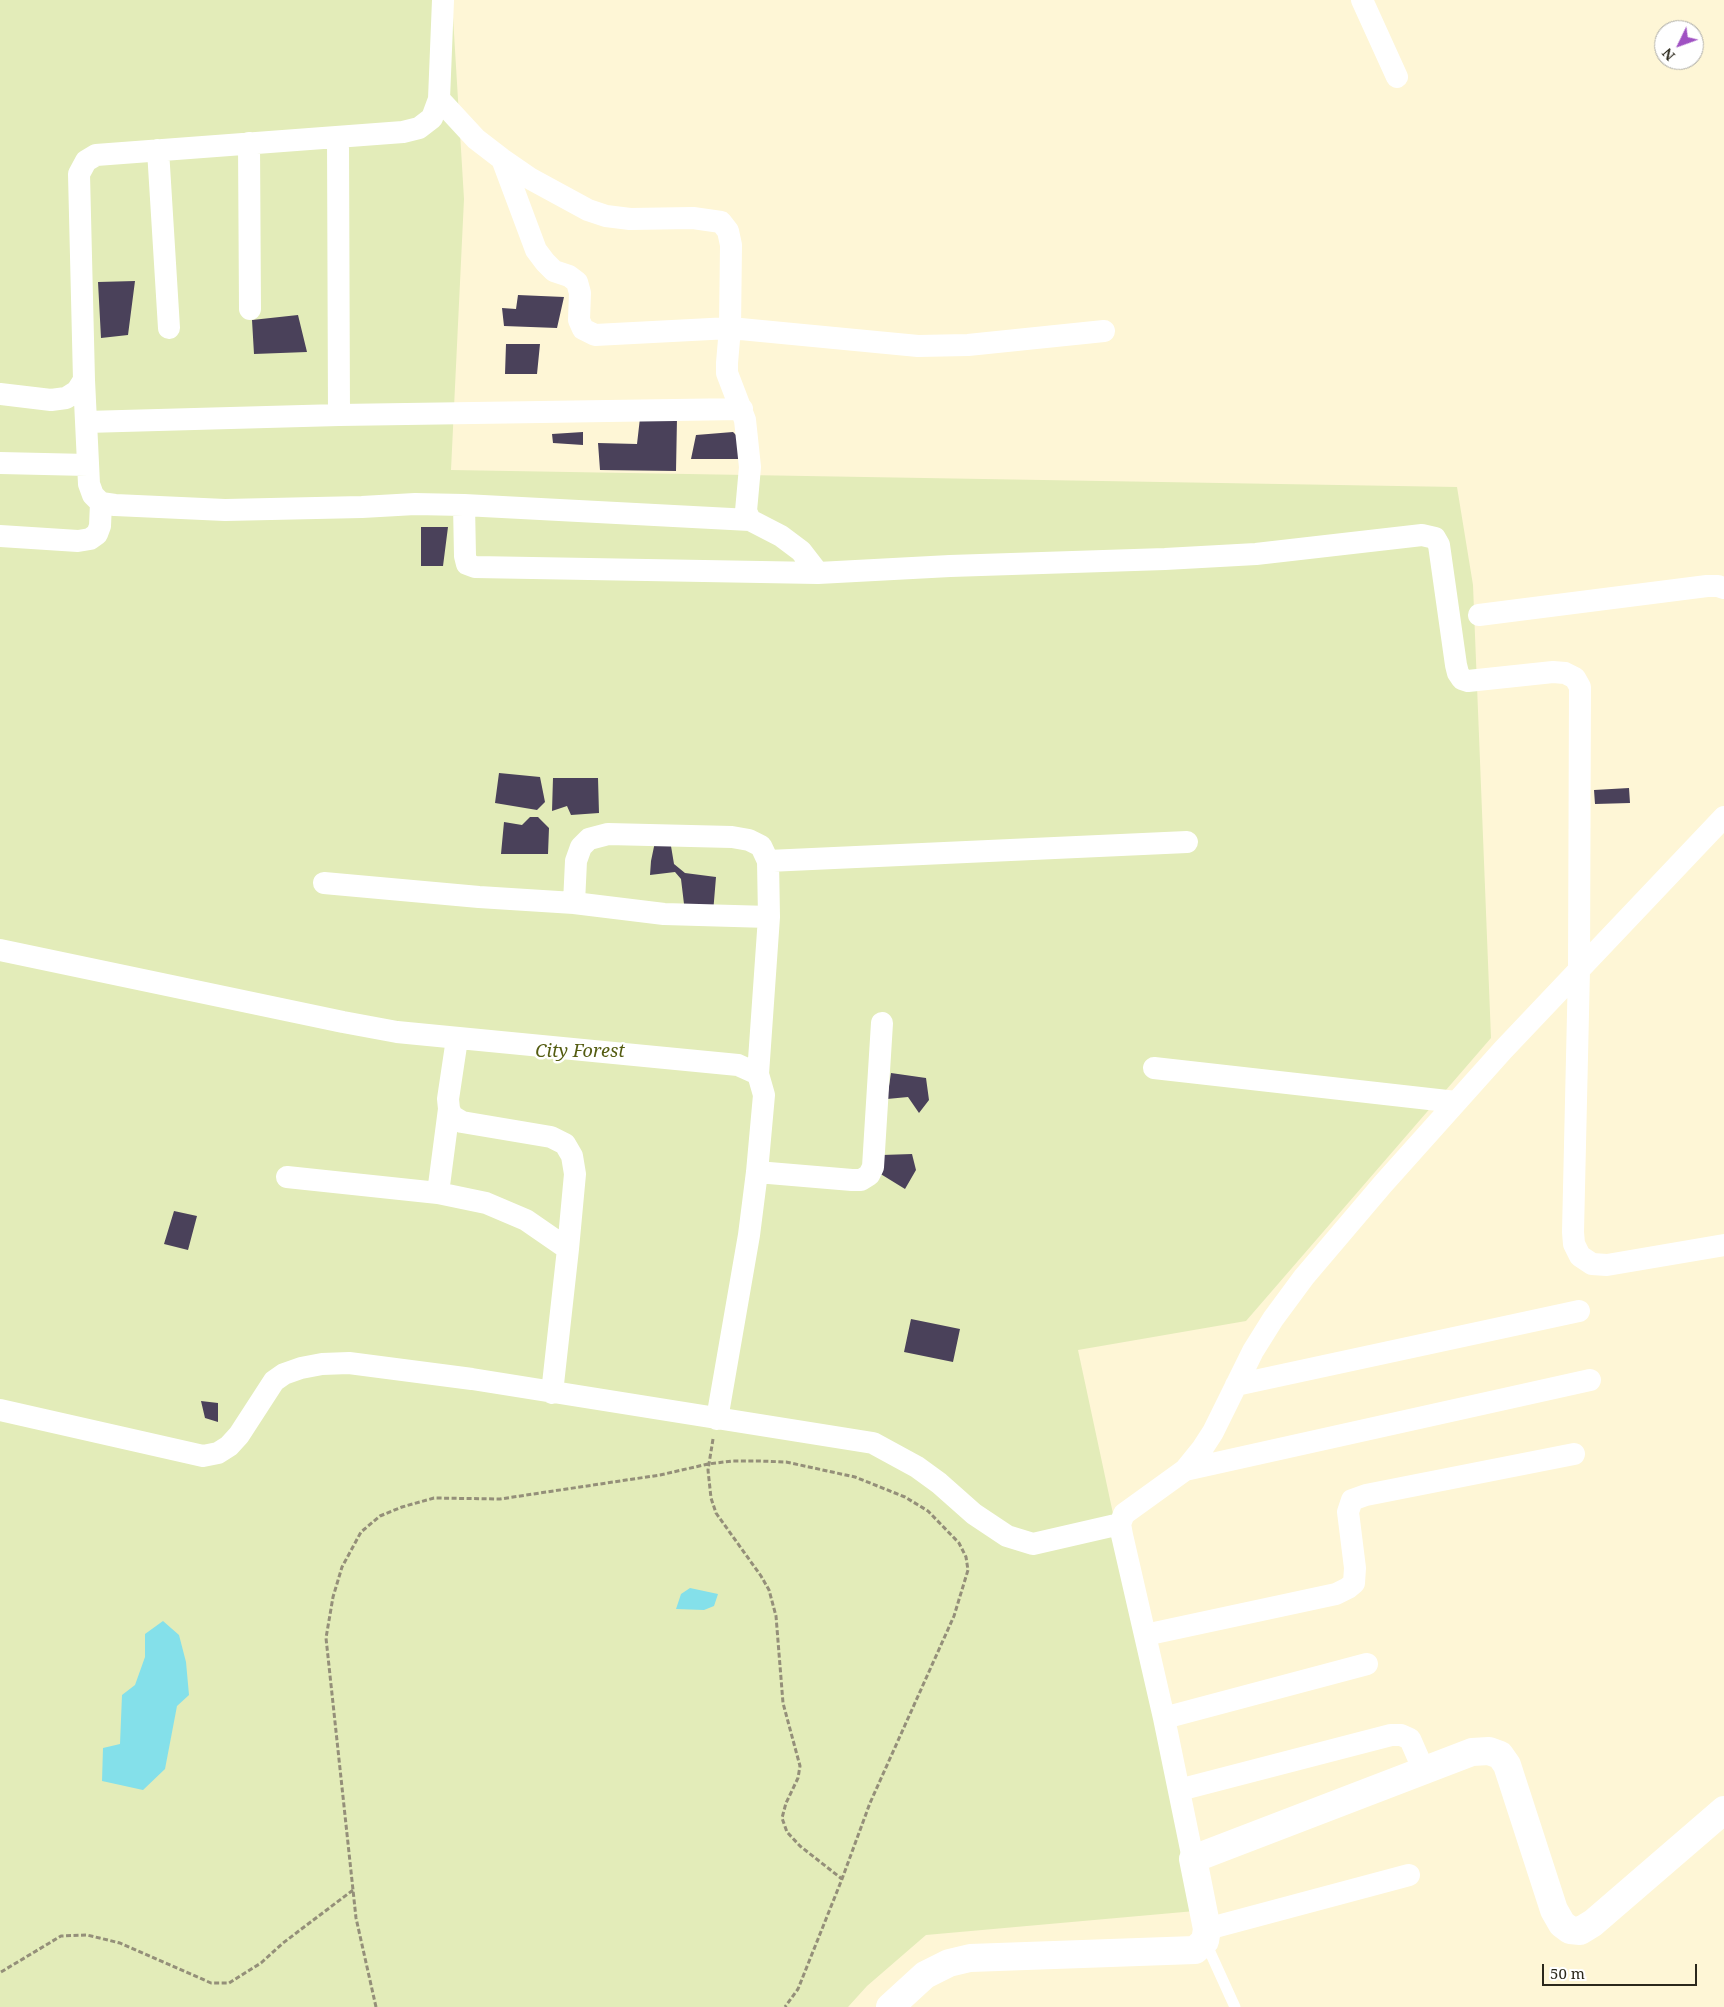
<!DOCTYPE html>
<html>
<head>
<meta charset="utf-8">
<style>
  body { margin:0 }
  #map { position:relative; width:1724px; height:2007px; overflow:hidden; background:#fef6d6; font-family:"Noto Serif",serif }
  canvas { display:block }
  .north { position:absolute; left:1654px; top:20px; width:50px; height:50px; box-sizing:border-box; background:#fff; border:1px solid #aaa9a4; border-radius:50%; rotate:228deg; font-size:14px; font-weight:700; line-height:20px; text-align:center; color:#2b281c }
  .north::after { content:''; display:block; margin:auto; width:18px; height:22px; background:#9f51c2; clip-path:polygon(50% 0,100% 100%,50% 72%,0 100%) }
  .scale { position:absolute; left:1542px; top:1964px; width:155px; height:22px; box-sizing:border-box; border:2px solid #2b281c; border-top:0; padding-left:6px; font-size:15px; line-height:18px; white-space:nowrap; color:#2b281c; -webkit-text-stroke:4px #fff; paint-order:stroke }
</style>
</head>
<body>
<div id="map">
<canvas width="1724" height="2007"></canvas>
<div class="north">N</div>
<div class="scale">50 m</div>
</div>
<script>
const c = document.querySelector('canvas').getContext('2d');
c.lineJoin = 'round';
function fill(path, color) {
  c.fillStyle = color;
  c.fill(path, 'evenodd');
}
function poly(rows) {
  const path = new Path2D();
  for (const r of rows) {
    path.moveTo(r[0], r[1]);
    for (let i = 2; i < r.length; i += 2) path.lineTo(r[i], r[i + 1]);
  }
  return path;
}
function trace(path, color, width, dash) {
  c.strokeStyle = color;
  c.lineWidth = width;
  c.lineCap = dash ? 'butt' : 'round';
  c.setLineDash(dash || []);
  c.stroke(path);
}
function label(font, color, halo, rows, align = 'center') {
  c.font = font + ' "Noto Serif",serif';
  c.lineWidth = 5;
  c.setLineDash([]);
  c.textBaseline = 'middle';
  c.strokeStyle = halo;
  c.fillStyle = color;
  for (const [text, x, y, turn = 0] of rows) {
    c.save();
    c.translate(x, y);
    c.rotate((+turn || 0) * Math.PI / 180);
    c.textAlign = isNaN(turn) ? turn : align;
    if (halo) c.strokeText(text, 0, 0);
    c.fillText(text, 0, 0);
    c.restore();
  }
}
fill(poly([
  [0,0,452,0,464,199,451,470,1457,487,1473,585,1491,1038,1246,1321,1078,1350,1161,1738,1195,1911,926,1935,867,1986,848,2007,0,2007]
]), '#e3ecb9');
fill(poly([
  [690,1588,718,1594,714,1606,704,1610,676,1609,681,1594],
  [163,1621,179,1635,186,1662,189,1695,177,1706,165,1769,143,1790,102,1781,103,1748,120,1744,122,1695,135,1685,145,1657,145,1634]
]), '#84e0ea');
fill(poly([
  [135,281,128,335,101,338,98,282],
  [518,295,564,297,557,328,504,326,502,308,516,309],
  [298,315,307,352,254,354,252,320],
  [506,344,540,344,537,374,505,374],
  [640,418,677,418,676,471,600,470,598,443,637,444],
  [583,432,583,445,553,443,552,434],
  [733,432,741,440,740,459,691,459,696,435],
  [421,527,448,527,443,566,421,566],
  [499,773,540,777,545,802,537,810,495,803],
  [553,778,598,778,599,813,571,815,567,806,552,811],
  [1629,788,1630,803,1595,804,1594,790],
  [530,817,538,817,549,828,548,854,501,854,504,822,522,825],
  [656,837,670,840,674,864,685,873,716,877,713,913,684,904,681,879,675,872,650,875,651,861],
  [891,1073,926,1078,929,1100,919,1113,908,1097,887,1099],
  [912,1154,916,1170,905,1189,879,1173,882,1155],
  [174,1211,197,1216,188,1250,164,1244],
  [911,1319,960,1329,953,1362,904,1352],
  [201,1401,218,1403,218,1422,205,1418]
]), '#4a415a');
trace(poly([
  [713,1439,708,1470,711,1498,716,1513,761,1576,769,1590,776,1616,783,1703,800,1766,798,1778,786,1803,782,1818,787,1832,800,1846,842,1879],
  [1,1972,61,1936,87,1935,120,1943,211,1983,229,1983,261,1963,283,1943,353,1890],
  [376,2007,356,1918,326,1638,333,1597,342,1567,361,1532,380,1516,402,1507,434,1498,500,1499,660,1475,708,1464,732,1461,759,1461,786,1462,855,1477,905,1497,928,1511,959,1543,966,1557,968,1570,954,1616,870,1803,842,1879,798,1989,785,2007]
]), '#948f79', 3, [5, 2.5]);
trace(poly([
  [1205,1941,1235,2007]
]), '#fff', 11);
trace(poly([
  [1362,0,1397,77],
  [439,99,476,139,502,159,531,179,588,210,606,216,630,219,693,218,721,222,728,231,731,245,730,328,727,363,727,373,745,420,750,467,746,511,750,520,781,536,801,551,818,573],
  [338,137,339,415],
  [249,143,250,309],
  [158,150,169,328],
  [502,159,536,250,545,262,554,271,569,276,577,282,580,293,579,320,583,329,595,335,730,328,918,346,968,345,1104,331],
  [84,380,89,484,93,495,101,503,115,505,225,510,362,507,415,504,464,505,750,520],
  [0,394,51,400,66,398,77,391,84,380,79,174,86,161,96,155,403,132,419,128,432,118,439,99,443,0],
  [86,422,339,415,742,409],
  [0,463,88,465],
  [464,505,465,556,467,564,475,567,818,573,950,566,1165,559,1256,554,1422,535,1435,538,1439,545,1456,665,1458,673,1462,679,1468,681,1553,672,1565,673,1575,678,1580,687,1579,970,1573,1232,1574,1244,1580,1256,1592,1264,1607,1265,1724,1245],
  [0,536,78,541,90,539,97,534,100,526,101,503],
  [1479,615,1707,586,1718,586,1724,588],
  [768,861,1187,842],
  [324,883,479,897,574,903,664,914,769,917],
  [574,903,576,861,581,847,589,839,608,834,732,837,749,840,761,846,768,861,769,917,758,1074],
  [0,950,343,1022,397,1032,738,1065,758,1074,764,1095,757,1172,749,1235,717,1419],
  [457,1039,448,1099,449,1109,452,1116,462,1122,551,1137,565,1144,572,1156,575,1174,568,1249,552,1393],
  [1154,1068,1456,1102],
  [757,1172,852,1180,861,1180,869,1175,873,1167,882,1023],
  [287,1177,438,1193,486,1203,526,1220,568,1249],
  [438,1193,449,1109],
  [1236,1385,1579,1311],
  [0,1410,203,1456,218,1453,229,1446,239,1435,274,1381,284,1374,301,1368,322,1364,349,1363,472,1379,873,1443,917,1467,939,1483,974,1514,1007,1536,1033,1544,1120,1524],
  [1185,1470,1590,1380],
  [1145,1635,1336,1594,1348,1588,1354,1583,1355,1568,1348,1512,1352,1500,1366,1495,1574,1454],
  [1164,1718,1367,1664],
  [1179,1790,1391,1735,1401,1735,1410,1739,1424,1771],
  [1193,1859,1164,1718,1122,1535,1120,1524,1124,1514,1185,1470,1202,1449,1213,1432,1253,1351,1273,1319,1304,1277,1383,1184,1503,1050,1724,817],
  [1207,1929,1409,1875]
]), '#fff', 22);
trace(poly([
  [890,2007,925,1975,949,1963,970,1958,1195,1950,1205,1941,1207,1929,1193,1859,1472,1752,1489,1751,1500,1755,1507,1765,1554,1910,1562,1924,1570,1930,1580,1931,1593,1923,1724,1810]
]), '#fff', 28);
label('italic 18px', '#545c11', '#fff', [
  ["City Forest",580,1052]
]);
</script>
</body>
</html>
